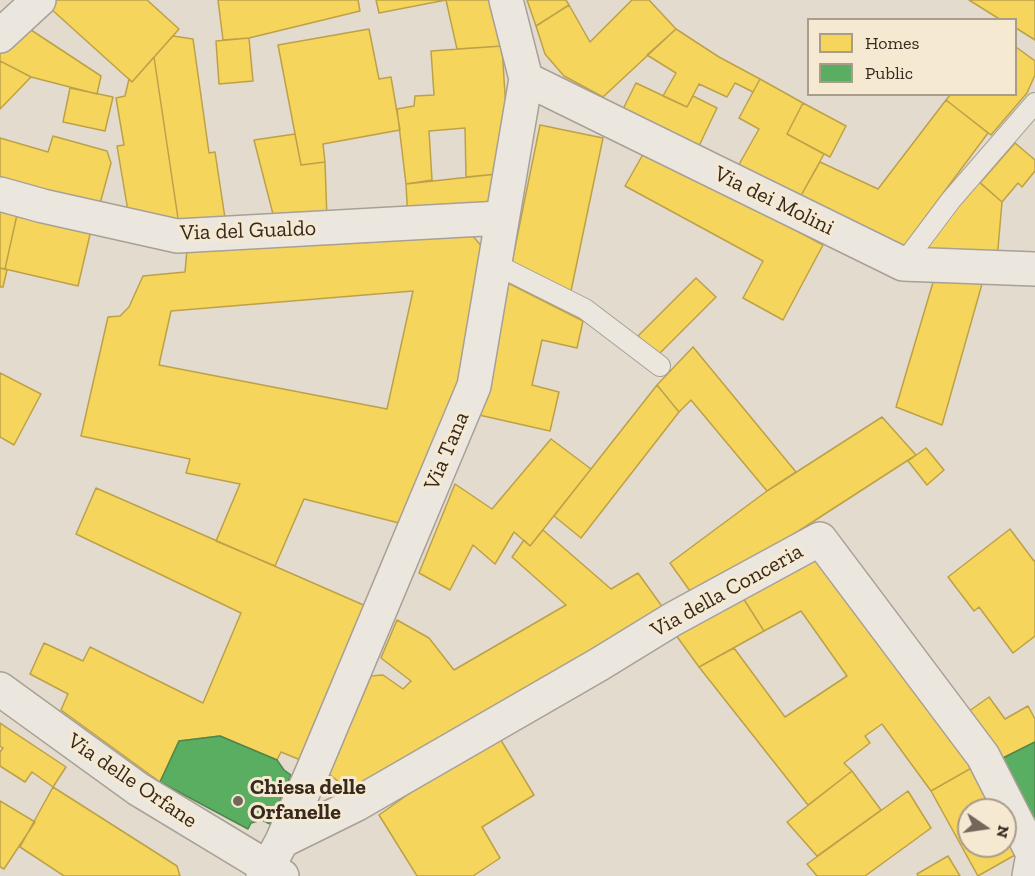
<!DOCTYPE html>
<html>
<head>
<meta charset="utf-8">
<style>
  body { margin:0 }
  #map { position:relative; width:1035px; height:876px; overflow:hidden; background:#e3dbcd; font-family:"Zilla Slab",serif }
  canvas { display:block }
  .legend { position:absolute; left:807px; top:18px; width:210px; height:78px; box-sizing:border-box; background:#f5e9d2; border:2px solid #a99c8a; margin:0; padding:8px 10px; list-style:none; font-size:18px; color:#37291e }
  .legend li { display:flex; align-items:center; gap:12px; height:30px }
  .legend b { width:30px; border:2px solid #a99c8a }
  .north { position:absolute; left:957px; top:798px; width:60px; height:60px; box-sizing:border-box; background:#f5e9d2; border:2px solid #a99c8a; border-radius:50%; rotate:103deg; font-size:16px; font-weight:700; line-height:24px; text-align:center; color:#37291e }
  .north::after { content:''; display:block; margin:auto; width:21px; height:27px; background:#73675b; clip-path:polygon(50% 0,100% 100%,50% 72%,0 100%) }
</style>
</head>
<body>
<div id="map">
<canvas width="1035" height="876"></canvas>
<ul class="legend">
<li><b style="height:16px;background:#f6d55c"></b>Homes</li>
<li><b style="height:16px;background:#5aae61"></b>Public</li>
</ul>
<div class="north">N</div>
</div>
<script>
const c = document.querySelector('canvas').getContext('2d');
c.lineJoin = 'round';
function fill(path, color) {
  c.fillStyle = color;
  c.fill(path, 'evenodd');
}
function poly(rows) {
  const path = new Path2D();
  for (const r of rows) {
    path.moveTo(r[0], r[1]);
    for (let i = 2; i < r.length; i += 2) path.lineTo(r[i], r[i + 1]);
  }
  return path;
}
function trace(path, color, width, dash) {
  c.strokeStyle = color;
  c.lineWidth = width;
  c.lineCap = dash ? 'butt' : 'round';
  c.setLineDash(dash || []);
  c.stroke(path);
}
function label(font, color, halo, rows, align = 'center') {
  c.font = font + ' "Zilla Slab",serif';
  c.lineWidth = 6;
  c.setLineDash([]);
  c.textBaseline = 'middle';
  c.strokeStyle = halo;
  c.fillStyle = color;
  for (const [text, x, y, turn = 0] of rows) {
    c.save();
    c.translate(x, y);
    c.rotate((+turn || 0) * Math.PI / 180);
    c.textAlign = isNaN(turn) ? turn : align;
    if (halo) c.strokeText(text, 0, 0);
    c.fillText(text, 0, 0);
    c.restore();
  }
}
const homes = poly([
  [57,0,147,0,179,29,132,82,50,8,57,0],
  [218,0,358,0,360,11,249,38,223,40,218,0],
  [376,0,446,0,379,13,376,0],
  [446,0,493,0,502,46,457,49,446,0],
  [527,0,566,0,569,5,536,26,527,0],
  [632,0,649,0,676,29,603,97,564,76,545,54,536,26,569,5,590,42,632,0],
  [969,0,1035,0,1035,40,1016,28,1016,20,1001,20,969,0],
  [28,28,101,76,97,94,31,77,0,61,0,54,28,28],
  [369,29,379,79,391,77,400,130,323,144,325,162,301,165,278,45,369,29],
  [676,29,719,57,760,79,753,92,735,83,727,97,699,84,687,107,663,96,676,73,647,55,676,29],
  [173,36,193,39,209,153,215,152,225,218,179,225,154,57,173,36],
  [249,38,253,81,219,84,216,41,249,38],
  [502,46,507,127,497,174,466,177,465,128,429,131,432,180,406,184,397,109,414,106,415,96,434,95,431,51,502,46],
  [1016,47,1035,61,1035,75,1027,93,991,135,946,100,951,94,1016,94,1016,47],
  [154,57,179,225,129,217,117,146,124,145,116,98,125,96,129,79,132,82,154,57],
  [0,61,31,77,0,109,0,61],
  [760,79,803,103,787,134,824,154,798,201,737,168,759,129,739,118,760,79],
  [636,83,687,107,693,96,717,108,698,148,622,111,636,83],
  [70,88,113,97,105,131,63,122,70,88],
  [946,100,988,133,900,251,798,201,820,162,878,189,946,100],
  [803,103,846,126,830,157,787,134,803,103],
  [540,125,603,138,571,291,512,262,540,125],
  [295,134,301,165,325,162,327,220,275,222,254,140,295,134],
  [53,136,107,151,111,163,98,211,0,184,0,138,48,152,53,136],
  [1015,143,1035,160,1035,171,1022,187,1018,183,1002,202,980,183,1015,143],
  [646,149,823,245,783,320,743,298,763,261,625,186,646,149],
  [497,174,488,216,408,220,406,184,497,174],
  [976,179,1002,202,997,260,923,248,976,179],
  [0,206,18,210,5,269,0,268,0,206],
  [18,210,92,226,78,286,5,269,18,210],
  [465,227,484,249,457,402,399,523,304,499,275,566,216,541,240,484,186,473,190,459,81,436,108,317,120,316,129,307,143,276,185,272,187,250,465,227],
  [413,291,387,409,159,365,171,311,413,291],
  [0,268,7,270,3,287,0,287,0,268],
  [696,278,716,297,658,355,638,336,696,278],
  [934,279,982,284,942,425,896,407,934,279],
  [508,283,583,321,577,348,542,340,532,385,559,392,550,431,479,415,508,283],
  [693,347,796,472,767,491,691,400,679,412,657,385,693,347],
  [0,373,41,394,14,445,0,437,0,373],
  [657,385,679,412,581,538,554,516,657,385],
  [882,417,916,455,695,598,670,563,767,491,882,417],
  [551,439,591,469,530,546,514,532,495,564,473,545,450,590,419,573,455,484,492,509,551,439],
  [926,448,944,470,927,485,908,461,926,448],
  [96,488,368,607,303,761,281,752,277,760,220,736,179,741,160,782,61,710,68,694,30,674,44,643,83,661,90,647,203,703,241,613,76,534,96,488],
  [1010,529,1034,561,1035,560,1035,636,1013,653,979,607,974,611,948,577,1010,529],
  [543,530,611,589,638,573,666,612,350,791,329,774,371,676,383,675,403,689,411,681,381,658,397,620,429,638,454,670,566,605,512,557,524,540,530,546,543,530],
  [818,548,975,766,931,791,882,724,865,736,870,743,844,763,852,771,808,805,699,667,734,648,785,717,847,676,801,611,764,631,738,590,818,548],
  [738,590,764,631,699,667,670,627,738,590],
  [989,697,1005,719,1028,706,1035,719,1035,742,995,762,965,714,989,697],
  [0,723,66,767,53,787,32,772,25,782,0,766,0,752,3,748,0,746,0,723],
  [496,732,534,795,482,827,500,858,473,876,417,876,379,815,496,732],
  [975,766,1000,810,969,810,969,846,1005,846,1005,820,1022,851,978,876,931,791,975,766],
  [852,771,881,810,817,856,787,822,852,771],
  [53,787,177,866,180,876,64,876,20,847,53,787],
  [908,791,931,828,865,876,817,876,807,864,908,791],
  [0,801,35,822,4,869,0,867,0,801],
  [948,856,960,876,918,876,917,874,948,856]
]);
fill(homes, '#f6d55c');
trace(homes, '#bda149', 1.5);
const public = poly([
  [220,736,277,760,284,770,291,775,270,824,262,820,251,823,248,829,160,782,179,741,220,736],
  [1035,742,1035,838,995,762,1035,742]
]);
fill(public, '#5aae61');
trace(public, '#50864d', 1.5);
const lane = poly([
  [493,263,585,309,660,366],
  [903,264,951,200,1035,103]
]);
const street = poly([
  [0,36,39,0],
  [526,79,903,264,1035,269],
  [0,194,43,206,177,236,501,218],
  [0,689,138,789,282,876],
  [282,841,357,804,598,665,673,619,820,539,983,756,1033,854,1029,876],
  [263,876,282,841,313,770,474,386,526,79,506,0]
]);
trace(lane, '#a8a096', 22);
trace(street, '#a8a096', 36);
trace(lane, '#ece7de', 20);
trace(street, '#ece7de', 33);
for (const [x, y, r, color] of [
  [238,801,6,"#73675b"]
]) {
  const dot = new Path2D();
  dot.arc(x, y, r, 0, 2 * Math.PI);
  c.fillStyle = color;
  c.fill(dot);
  trace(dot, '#f5e9d2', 2);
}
label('22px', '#37291e', '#f5e9d2', [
  ["Via dei Molini",774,201,26],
  ["Via del Gualdo",248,231,-2],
  ["Via Tana",447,451,-67],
  ["Via della Conceria",727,591,-29],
  ["Via delle Orfane",132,781,34]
]);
label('bold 22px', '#37291e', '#f5e9d2', [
  ["Chiesa delle",250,788],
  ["Orfanelle",250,813]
], 'left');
</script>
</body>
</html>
